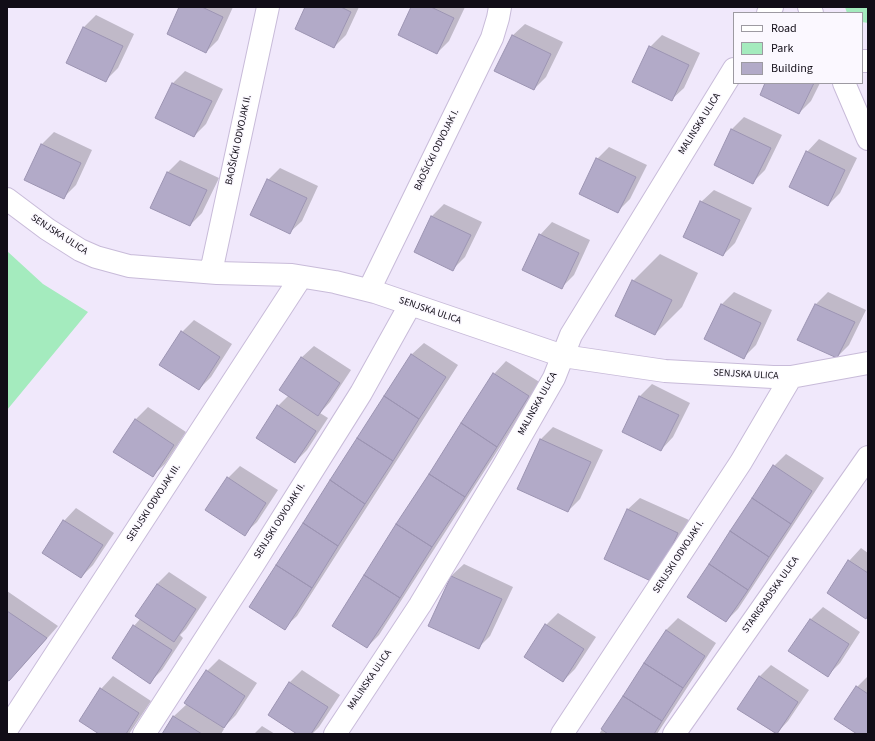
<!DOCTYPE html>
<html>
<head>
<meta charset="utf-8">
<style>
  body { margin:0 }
  #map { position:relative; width:875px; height:741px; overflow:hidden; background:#f0e8fb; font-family:"Source Sans 3",sans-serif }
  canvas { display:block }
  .frame { position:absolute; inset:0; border:8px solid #110d17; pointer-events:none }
  .legend { position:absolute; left:733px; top:12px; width:130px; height:72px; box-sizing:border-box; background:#fbf8ff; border:1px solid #9d9aa2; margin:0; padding:5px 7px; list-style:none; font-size:12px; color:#110d17 }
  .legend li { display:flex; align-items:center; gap:8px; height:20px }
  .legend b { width:20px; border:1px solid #9d9aa2 }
</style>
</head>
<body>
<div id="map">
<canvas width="875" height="741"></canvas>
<div class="frame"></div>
<ul class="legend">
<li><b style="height:5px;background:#fff"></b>Road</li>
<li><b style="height:11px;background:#a4ebbe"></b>Park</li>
<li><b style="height:11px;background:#b2aac8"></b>Building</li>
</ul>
</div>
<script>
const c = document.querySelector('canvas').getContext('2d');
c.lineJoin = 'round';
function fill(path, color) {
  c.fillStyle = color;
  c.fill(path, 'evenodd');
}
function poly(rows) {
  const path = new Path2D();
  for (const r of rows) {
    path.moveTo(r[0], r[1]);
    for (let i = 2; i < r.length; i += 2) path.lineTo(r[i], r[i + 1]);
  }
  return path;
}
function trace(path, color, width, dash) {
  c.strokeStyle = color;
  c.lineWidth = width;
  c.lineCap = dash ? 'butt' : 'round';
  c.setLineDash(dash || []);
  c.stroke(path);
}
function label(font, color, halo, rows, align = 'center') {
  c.font = font + ' "Source Sans 3",sans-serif';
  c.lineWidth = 3;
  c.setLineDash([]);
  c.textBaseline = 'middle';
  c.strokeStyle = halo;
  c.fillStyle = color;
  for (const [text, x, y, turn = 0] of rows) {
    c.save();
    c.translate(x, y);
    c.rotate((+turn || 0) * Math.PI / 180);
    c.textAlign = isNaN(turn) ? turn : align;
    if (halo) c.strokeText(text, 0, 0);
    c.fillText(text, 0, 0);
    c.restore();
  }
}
fill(poly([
  [845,7,868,7,868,23,862,22,862,13,847,13],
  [7,251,43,284,88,312,7,410]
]), '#a4ebbe');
fill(poly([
  [180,7,233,7,218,40,206,52],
  [306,7,359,7,346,35,334,47],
  [412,7,465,7,449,41,437,53],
  [96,15,134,34,118,68,105,81,67,62,84,27],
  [525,24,563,42,546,77,534,89,512,36],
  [662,35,700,53,684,88,671,100,650,47],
  [185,71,223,89,206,124,194,136,156,118,173,83],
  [766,83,820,83,811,101,799,113],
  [744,117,782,135,765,170,753,182,715,164,732,129],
  [54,132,92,150,76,185,63,198,25,179,42,144],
  [819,139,857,158,840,193,828,205,807,152],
  [609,147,647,165,630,199,618,211,597,159],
  [180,160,219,178,202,213,190,225,151,207,168,172],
  [280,168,318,186,302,221,289,233,268,180],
  [714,190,752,208,735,243,723,255,701,202],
  [444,204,482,222,465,257,453,269,415,251,432,216],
  [552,222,590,240,574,275,562,287,540,235],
  [660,254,698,273,682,307,655,334,633,281],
  [734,292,772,310,756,345,744,357,705,339,722,304],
  [828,292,866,310,849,345,837,357,816,304],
  [194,320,232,344,211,377,199,389,182,332],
  [424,343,458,365,297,616,284,628,411,355],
  [314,346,351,370,330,402,320,413,328,418,307,450,295,462,278,406,289,395,301,358],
  [506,361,541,383,379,635,367,647,333,625,494,374],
  [652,384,690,403,673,437,661,450,640,396],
  [148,407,186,432,165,464,152,476,115,452,136,419],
  [553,427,603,450,580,499,568,511,518,489,541,439],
  [786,454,824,478,738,609,726,621,688,597,774,466],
  [240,466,278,490,257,522,244,534,228,478],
  [640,498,689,520,667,569,627,510],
  [76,508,114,533,93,565,81,577,43,552,64,521],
  [861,548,868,553,868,615,866,617,828,592,849,561],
  [464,564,513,587,490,636,478,648,451,576],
  [169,572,207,597,186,629,180,635,183,638,162,670,150,682,134,626,140,619,157,584],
  [7,591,58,626,21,668,7,679],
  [823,607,860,632,840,663,827,676,790,651,811,619],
  [558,613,596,637,575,669,563,681,546,625],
  [678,618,716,643,657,734,599,734,666,630],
  [219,659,257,683,236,715,223,728,224,729,221,734,163,734,174,716,187,704,207,671],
  [771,665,809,690,788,721,776,734,738,709,759,677],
  [302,670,340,695,319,727,312,734,299,734,269,714,290,682],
  [113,676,151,701,129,734,101,734,101,689],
  [868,676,868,734,859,734,857,687],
  [262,726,275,734,254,734]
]), '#0003');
const building = poly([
  [179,7,202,7,223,17,206,53,167,34,179,7],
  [305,7,341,7,351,12,334,48,295,29,305,7],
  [411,7,431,7,454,18,437,54,398,35,411,7],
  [83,27,123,46,106,82,66,63,83,27],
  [512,35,551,54,534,90,494,71,512,35],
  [649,46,689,65,672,101,632,82,649,46],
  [172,83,212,101,194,137,155,118,172,83],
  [765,83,814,83,799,114,760,95,765,83],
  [731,129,771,148,753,184,714,165,731,129],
  [41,144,81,163,64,199,24,180,41,144],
  [806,151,845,170,828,206,789,187,806,151],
  [596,158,636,177,618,213,579,194,596,158],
  [167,172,207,190,190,226,150,208,167,172],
  [267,179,307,198,290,234,250,215,267,179],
  [700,201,740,220,723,256,683,237,700,201],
  [431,216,471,235,453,271,414,252,431,216],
  [539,234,579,253,562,289,522,270,539,234],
  [632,280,672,300,655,335,615,316,632,280],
  [721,304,761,323,744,359,704,339,721,304],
  [815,304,855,322,837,358,797,340,815,304],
  [181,331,220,357,199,390,159,365,181,331],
  [411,354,446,377,419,419,384,396,411,354],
  [301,357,340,383,318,416,279,390,301,357],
  [493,373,529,396,497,447,461,423,493,373],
  [384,396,419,419,393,461,357,438,384,396],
  [639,396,679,415,661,451,622,432,639,396],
  [277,405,316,431,295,463,256,438,277,405],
  [135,419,174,445,153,477,113,452,135,419],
  [461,423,497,447,465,497,429,474,461,423],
  [357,438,393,461,365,504,330,480,357,438],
  [540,439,591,462,568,512,517,489,540,439],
  [773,465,812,491,791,524,752,498,773,465],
  [429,474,465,497,432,547,396,524,429,474],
  [227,477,266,503,245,536,205,510,227,477],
  [330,480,365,504,338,546,303,523,330,480],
  [752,498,791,524,769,557,730,531,752,498],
  [627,509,678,533,655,583,604,559,627,509],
  [63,520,103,545,81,578,42,553,63,520],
  [303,523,338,546,312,588,276,565,303,523],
  [396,524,432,547,400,598,364,575,396,524],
  [730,531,769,557,748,590,709,564,730,531],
  [848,560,868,573,868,615,866,619,827,593,848,560],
  [709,564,748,590,726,622,687,597,709,564],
  [276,565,312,588,285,630,249,607,276,565],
  [364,575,400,598,367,648,332,626,364,575],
  [451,576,502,599,479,649,428,626,451,576],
  [157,584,196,609,174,642,135,616,157,584],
  [7,611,47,638,9,681,7,680,7,611],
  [810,619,849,644,828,677,788,651,810,619],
  [545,624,584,649,563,682,524,657,545,624],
  [133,625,172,650,150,684,112,658,133,625],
  [666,630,705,656,683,688,644,663,666,630],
  [644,663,683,688,662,721,623,696,644,663],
  [206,670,245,696,224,728,184,703,206,670],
  [759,676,798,702,777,734,737,709,759,676],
  [289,682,328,707,311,734,297,734,268,715,289,682],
  [856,686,868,694,868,734,857,734,834,719,856,686],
  [100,688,139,713,126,734,99,734,79,721,100,688],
  [623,696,662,721,654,734,608,734,601,729,623,696],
  [173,716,202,734,162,734,173,716]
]);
fill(building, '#b2aac8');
trace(building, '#9c94b2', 1);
const minor = poly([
  [809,7,812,13],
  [768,13,772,7],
  [862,61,868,61],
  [844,83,868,139],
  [7,199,47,229,80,250,96,257,129,266,217,273,292,275,335,282,375,292,563,356,665,371,773,377,791,377,868,363],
  [211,272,268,7],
  [369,290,492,38,498,18,500,7],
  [7,729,301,277],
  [144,734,253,565,361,393,410,305],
  [335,734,420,605,503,467,554,378,571,335,734,69],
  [562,734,741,462,791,377],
  [674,734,868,457]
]);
trace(minor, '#c8bbd9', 24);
trace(minor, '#fff', 22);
label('10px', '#110d17', '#fbf8ff', [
  ["MALINSKA ULICA",700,124,-58],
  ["BAOŠIĆKI ODVOJAK II.",239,140,-78],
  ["BAOŠIĆKI ODVOJAK I.",437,150,-64],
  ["SENJSKA ULICA",59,235,33],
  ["SENJSKA ULICA",430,311,19],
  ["SENJSKA ULICA",746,375,3],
  ["MALINSKA ULICA",538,404,-61],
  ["SENJSKI ODVOJAK III.",154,503,-57],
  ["SENJSKI ODVOJAK II.",280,521,-58],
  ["SENJSKI ODVOJAK I.",679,557,-57],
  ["STARIGRADSKA ULICA",771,595,-55],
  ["MALINSKA ULICA",370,680,-56]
]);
</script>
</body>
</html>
